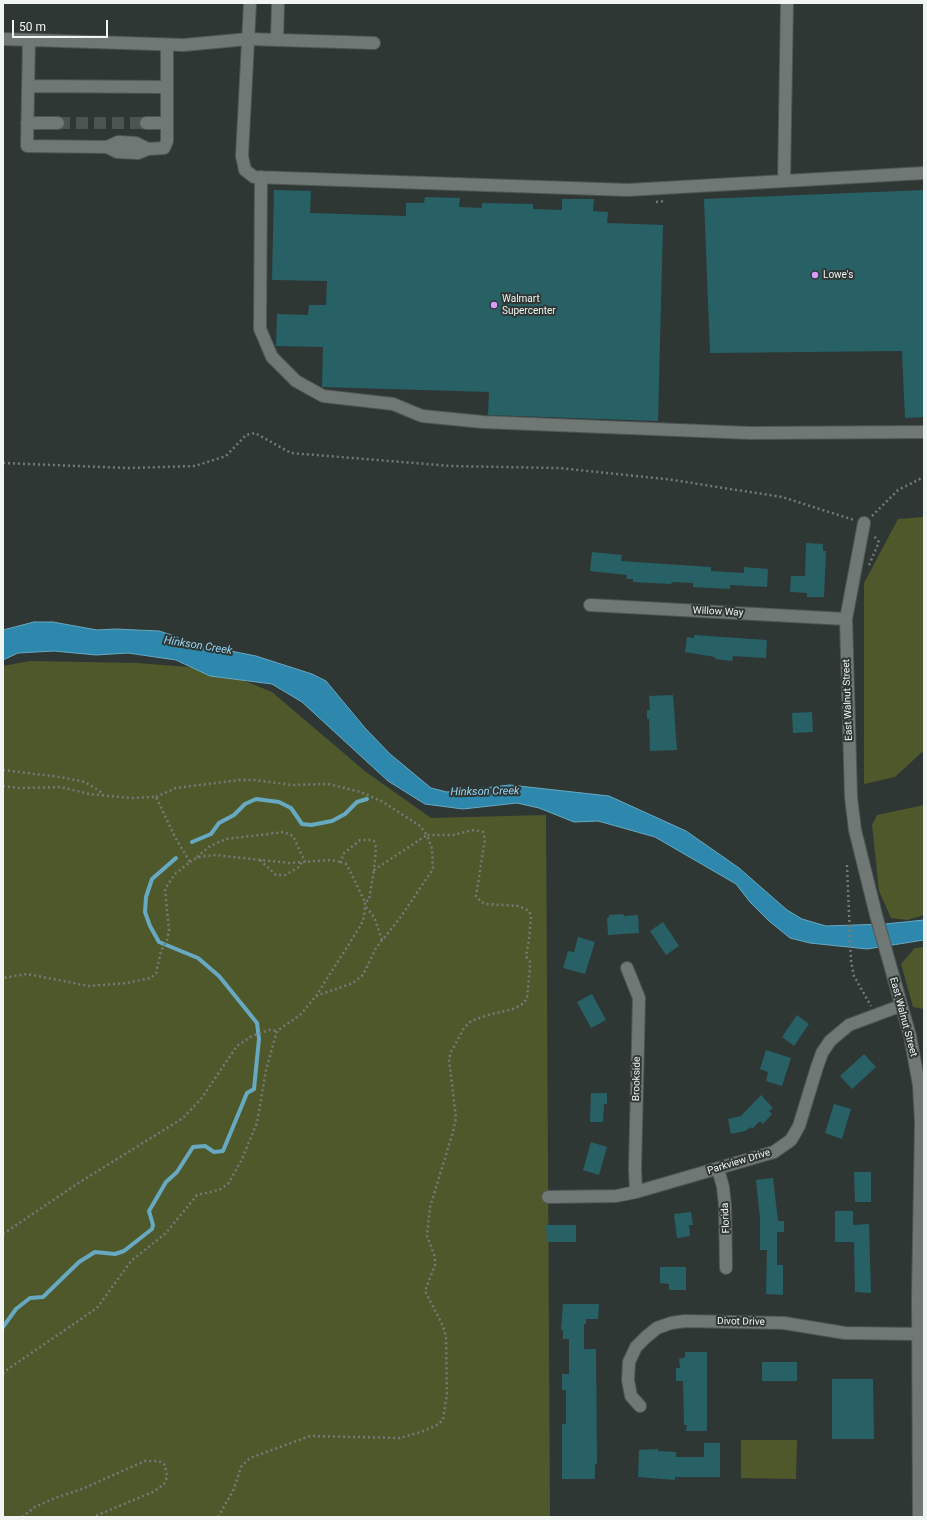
<!DOCTYPE html>
<html>
<head>
<meta charset="utf-8">
<style>
  body { margin:0 }
  #map { position:relative; width:927px; height:1520px; overflow:hidden; background:#2f3735; font-family:Roboto,sans-serif }
  canvas { display:block }
  .frame { position:absolute; inset:0; border:4px solid #f0f5f3; pointer-events:none }
  .scale { position:absolute; left:12px; top:20px; width:96px; height:18px; box-sizing:border-box; border:2px solid #f0f5f3; border-top:0; padding-left:5px; font-size:12px; line-height:14px; white-space:nowrap; color:#f0f5f3; -webkit-text-stroke:3px #2f3735; paint-order:stroke }
</style>
</head>
<body>
<div id="map">
<canvas width="927" height="1520"></canvas>
<div class="frame"></div>
<div class="scale">50 m</div>
</div>
<script>
const c = document.querySelector('canvas').getContext('2d');
c.lineJoin = 'round';
function fill(path, color) {
  c.fillStyle = color;
  c.fill(path, 'evenodd');
}
function poly(rows) {
  const path = new Path2D();
  for (const r of rows) {
    path.moveTo(r[0], r[1]);
    for (let i = 2; i < r.length; i += 2) path.lineTo(r[i], r[i + 1]);
  }
  return path;
}
function trace(path, color, width, dash) {
  c.strokeStyle = color;
  c.lineWidth = width;
  c.lineCap = dash ? 'butt' : 'round';
  c.setLineDash(dash || []);
  c.stroke(path);
}
function label(font, color, halo, rows, align = 'center') {
  c.font = font + ' Roboto,sans-serif';
  c.lineWidth = 4;
  c.setLineDash([]);
  c.textBaseline = 'middle';
  c.strokeStyle = halo;
  c.fillStyle = color;
  for (const [text, x, y, turn = 0] of rows) {
    c.save();
    c.translate(x, y);
    c.rotate((+turn || 0) * Math.PI / 180);
    c.textAlign = isNaN(turn) ? turn : align;
    if (halo) c.strokeText(text, 0, 0);
    c.fillText(text, 0, 0);
    c.restore();
  }
}
fill(poly([
  [924,517,924,753,922,752,895,777,864,784,864,583,898,519],
  [30,661,137,663,215,669,272,692,366,772,431,818,546,815,550,1517,3,1517,3,666],
  [924,805,924,915,907,920,891,918,879,891,872,825,877,815],
  [924,947,924,1009,913,1007,901,964,915,948],
  [741,1440,797,1440,796,1479,741,1478]
]), '#4f582b');
const water = poly([
  [34,622,53,622,97,630,115,629,159,631,175,636,185,642,256,656,312,674,326,681,365,728,390,754,431,788,447,792,510,785,609,796,686,831,739,868,787,910,802,919,826,926,885,924,924,920,924,940,867,949,810,943,790,938,769,921,750,902,736,884,655,837,598,821,574,822,539,808,517,803,463,809,425,804,388,781,302,702,272,684,210,676,176,660,128,653,96,655,54,651,18,653,3,660,3,630,34,622]
]);
fill(water, '#2e88ad');
trace(water, '#68a9c2', 1);
trace(poly([
  [192,842,211,834,219,823,234,815,245,804,256,799,279,802,291,808,302,824,311,825,332,821,345,814,357,802,367,799],
  [3,1327,16,1309,30,1298,43,1297,79,1262,95,1252,115,1254,124,1251,152,1229,153,1225,149,1211,166,1182,177,1172,193,1147,205,1146,214,1152,223,1151,247,1093,254,1089,259,1039,257,1023,219,976,198,958,159,942,150,926,145,912,146,897,152,879,176,858]
]), '#68a9c2', 4);
fill(poly([
  [274,190,311,191,310,213,406,216,406,203,424,203,425,197,460,198,459,207,482,208,482,203,533,204,533,209,562,210,562,199,594,199,593,211,608,212,607,223,663,225,658,421,488,415,489,392,322,387,323,347,276,346,277,314,308,315,309,305,326,305,327,281,272,280],
  [924,190,924,417,905,418,902,351,710,353,704,199],
  [806,543,823,544,823,551,826,551,824,597,807,597,807,593,790,592,791,576,805,576],
  [592,552,622,555,621,561,711,567,711,571,744,573,744,567,768,569,767,587,730,585,730,589,693,587,693,583,672,582,671,584,633,582,633,579,626,579,627,575,590,571],
  [694,635,767,640,766,658,733,656,732,661,715,659,715,657,685,652,687,637,694,638],
  [673,695,677,750,650,751,649,719,647,719,647,710,650,710,649,696],
  [812,712,813,732,793,733,792,713],
  [623,914,624,916,638,915,639,933,608,935,607,918,609,917,609,915],
  [663,922,679,946,666,955,650,931],
  [578,937,595,942,585,974,563,968,568,951,574,952],
  [592,994,606,1020,591,1028,577,1002],
  [797,1015,809,1024,794,1046,782,1037],
  [766,1050,791,1058,782,1086,766,1081,768,1072,760,1069],
  [864,1054,876,1067,852,1089,840,1076],
  [591,1093,607,1093,607,1104,604,1104,603,1122,590,1122],
  [761,1095,773,1108,769,1111,772,1114,763,1124,760,1121,752,1129,751,1127,745,1131,731,1134,728,1119,741,1116],
  [834,1104,851,1109,842,1139,825,1133],
  [591,1142,607,1147,599,1175,583,1170],
  [854,1172,871,1172,871,1202,855,1202],
  [773,1178,778,1221,784,1221,784,1232,777,1232,777,1265,783,1265,783,1295,766,1294,767,1250,760,1250,760,1218,756,1180],
  [835,1211,853,1211,853,1225,869,1224,871,1293,855,1292,854,1242,835,1242],
  [691,1212,693,1225,689,1225,690,1236,677,1238,674,1214],
  [546,1225,576,1225,576,1242,547,1242],
  [660,1267,686,1267,686,1290,669,1290,669,1284,660,1283],
  [563,1304,599,1304,598,1319,586,1319,586,1324,584,1324,584,1349,596,1349,597,1464,595,1464,595,1479,562,1479,562,1424,566,1424,566,1390,562,1390,562,1374,569,1374,569,1339,563,1339,563,1330,561,1330],
  [685,1352,707,1352,707,1431,686,1431,687,1425,684,1425,683,1381,676,1381,676,1368,680,1368,679,1359,685,1357],
  [762,1362,797,1362,797,1381,762,1381],
  [832,1379,873,1379,874,1439,832,1439],
  [704,1443,720,1443,720,1477,675,1477,675,1480,638,1477,639,1450,658,1449,658,1451,676,1452,676,1457,704,1457]
]), '#276165');
trace(poly([
  [58,123,146,123]
]), '#4c5452', 12, [12, 6]);
const minor = poly([
  [250,3,242,156,245,170,254,177,628,190,924,173],
  [3,39,184,45,248,39,374,43],
  [29,40,27,146,107,147,117,152,138,153,148,149,164,148,167,141,167,45],
  [277,40,278,3],
  [28,86,167,87],
  [27,123,58,123],
  [146,123,167,123],
  [107,147,118,142,136,143,148,149],
  [261,177,260,329,272,357,296,381,323,396,393,404,422,416,483,422,750,433,924,432],
  [784,181,787,3],
  [864,523,846,619,851,797,855,830,876,915,910,1036,919,1085,921,1122,918,1296,919,1517],
  [590,605,846,619],
  [627,968,639,998,635,1169,636,1192],
  [718,1169,723,1187,725,1206,726,1268],
  [548,1197,616,1196,636,1192,774,1152,791,1140,799,1126,817,1067,822,1053,830,1041,849,1025,900,1006],
  [640,1406,631,1396,628,1380,629,1362,636,1347,646,1337,657,1328,671,1323,685,1321,784,1323,845,1333,918,1334]
]);
trace(minor, '#4f5754', 14);
trace(poly([
  [656,202,666,201],
  [3,463,128,468,195,466,226,456,246,435,255,433,291,453,451,466,558,468,666,479,782,497,854,520],
  [872,516,898,490,924,477],
  [869,565,879,542,874,536],
  [3,770,60,777,85,782,104,794],
  [3,786,18,788,61,787,89,794,131,798,156,797,175,837,190,862,175,874,165,889,169,930,167,940,161,951,156,973,151,978,127,983,89,986,27,974,3,978],
  [156,797,176,788,239,780,254,780,293,785,328,784,361,792,383,802,420,826,427,835,374,870,376,848,374,841,371,840,360,840,343,854,341,862,346,864,349,869,365,902,369,900,374,870],
  [197,857,210,846,226,839,284,832,293,836,305,862],
  [260,860,276,875,285,875,299,867,302,862],
  [190,862,198,857,215,855,289,863,331,860,341,862],
  [847,865,851,961,854,976,871,1006],
  [366,907,374,917,382,940],
  [3,1234,77,1184,183,1118,201,1099,237,1046,252,1036,269,1030,277,1031],
  [3,1374,8,1369,97,1308,131,1261,166,1233,197,1195,219,1190,228,1184,241,1161,257,1123,266,1070,277,1031,300,1015,316,996,361,925,364,917,365,902],
  [22,1517,35,1507,55,1498,82,1489,145,1461,159,1461,165,1465,167,1477,164,1484,155,1491,93,1517],
  [218,1517,234,1489,241,1467,250,1458,310,1436,400,1438,424,1431,439,1424,443,1419,447,1394,446,1337,443,1326,425,1291,435,1265,435,1257,427,1236,430,1207,453,1132,456,1118,449,1059,451,1052,464,1028,471,1021,488,1015,513,1009,524,1003,527,998,530,968,530,962,526,956,529,940,531,916,529,911,519,906,486,904,481,902,476,896,485,839,483,832,474,830,453,835,427,835,432,849,433,869,400,918,376,948,363,975,353,983,316,996]
]), '#737a78', 2.5, [2, 3]);
trace(minor, '#6f7875', 12);
for (const [x, y, r, color] of [
  [815,275,4,"#d79bf9"],
  [494,305,4,"#d79bf9"]
]) {
  const dot = new Path2D();
  dot.arc(x, y, r, 0, 2 * Math.PI);
  c.fillStyle = color;
  c.fill(dot);
  trace(dot, '#2f3735', 1.5);
}
label('10px', '#f0f5f3', '#2f3735', [
  ["Lowe's",823,275],
  ["Walmart",502,299],
  ["Supercenter",502,311]
], 'left');
label('10px', '#f0f5f3', '#2f3735', [
  ["Willow Way",718,612,3],
  ["East Walnut Street",848,700,-92],
  ["East Walnut Street",903,1017,75],
  ["Brookside",637,1079,-89],
  ["Parkview Drive",739,1162,-17],
  ["Florida",726,1218,-93],
  ["Divot Drive",741,1322,1]
]);
label('italic 11px', '#97d7f6', '#2f3735', [
  ["Hinkson Creek",198,646,9],
  ["Hinkson Creek",485,792,-1]
]);
</script>
</body>
</html>
